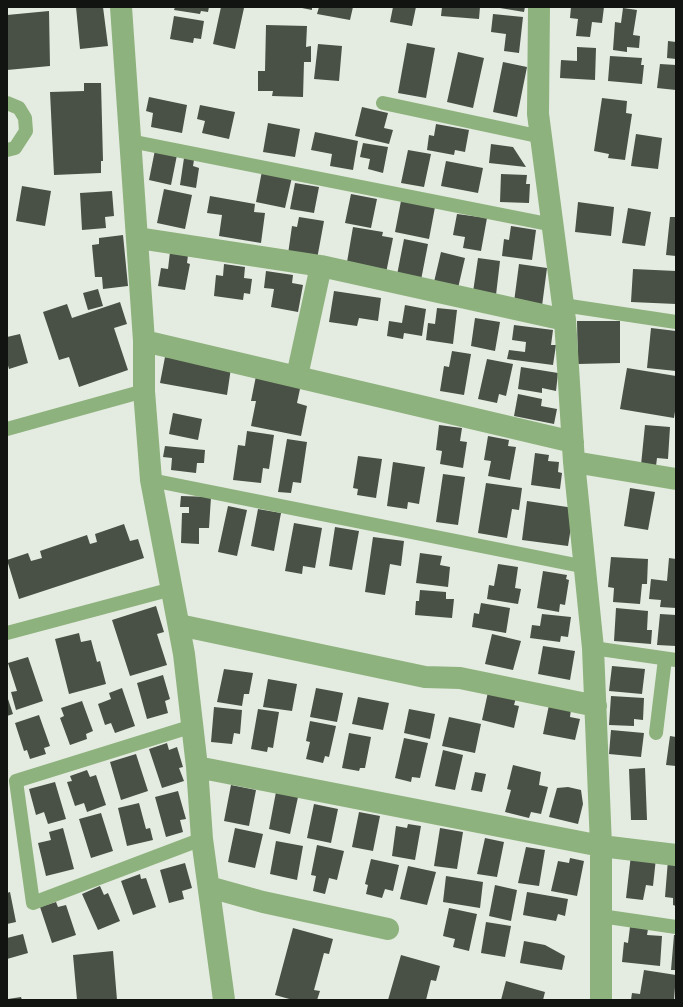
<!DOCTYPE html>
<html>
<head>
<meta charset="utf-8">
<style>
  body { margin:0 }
  #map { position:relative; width:683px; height:1007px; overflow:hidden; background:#e4ece1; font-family:"PT Sans",sans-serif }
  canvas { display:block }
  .frame { position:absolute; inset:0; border:8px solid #111410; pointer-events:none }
</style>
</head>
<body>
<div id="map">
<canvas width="683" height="1007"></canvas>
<div class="frame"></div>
</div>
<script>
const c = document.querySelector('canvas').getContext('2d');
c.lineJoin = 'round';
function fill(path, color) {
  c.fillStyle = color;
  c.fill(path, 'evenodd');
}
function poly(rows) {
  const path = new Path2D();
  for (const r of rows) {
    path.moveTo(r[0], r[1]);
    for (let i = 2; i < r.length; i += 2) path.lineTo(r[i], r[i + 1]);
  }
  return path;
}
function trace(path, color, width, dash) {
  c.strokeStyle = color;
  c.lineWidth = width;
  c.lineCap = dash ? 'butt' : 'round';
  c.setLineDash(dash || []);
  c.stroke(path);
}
fill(poly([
  [76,7,103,7,108,46,80,49],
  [175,7,209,7,208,12,201,11,200,14,174,10],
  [221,7,244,8,235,49,213,44],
  [297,7,312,7,312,10],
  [319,7,353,7,350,20,317,14],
  [393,7,416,7,412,26,390,22],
  [442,7,480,7,479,19,441,16],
  [494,7,525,7,524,12],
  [571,7,604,7,602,23,592,22,590,37,576,36,578,19,570,18],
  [623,8,637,10,633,35,640,36,639,48,627,47,627,52,613,50,615,22,621,23],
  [49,11,50,66,7,70,7,15],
  [493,14,523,17,519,53,504,51,506,34,491,32],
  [174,16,204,21,201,39,194,38,193,43,170,39],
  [266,25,307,26,306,47,311,46,311,62,304,62,303,97,272,96,273,91,258,91,258,71,265,71],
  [668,41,676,42,676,59,667,58],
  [407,43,435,48,426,98,398,93],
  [318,44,342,46,339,81,314,79],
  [577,47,596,48,595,80,560,78,561,60,577,61],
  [458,52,484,58,473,108,447,102],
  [610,56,642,58,641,65,644,65,642,84,608,81],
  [503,62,527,67,517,117,493,112],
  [660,64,676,65,676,90,657,88],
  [84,83,101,83,103,161,101,161,101,173,54,175,50,92,84,91],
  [149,97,187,105,182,133,151,127,153,113,146,111],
  [602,98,627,101,626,113,632,114,625,160,608,158,609,154,594,151],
  [200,105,235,112,229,139,202,133,205,121,197,119],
  [362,107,388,113,384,128,393,130,389,144,355,136],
  [268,123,300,129,295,157,263,152],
  [436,124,469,130,465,152,455,150,454,155,427,150,429,135,434,136],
  [315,132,358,141,353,170,330,166,332,154,311,150],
  [636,134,662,138,658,169,631,166],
  [363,143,388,147,383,173,368,169,370,159,360,157],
  [491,144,513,147,526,167,489,163],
  [155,150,177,155,171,185,149,180],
  [408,150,431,154,424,187,401,183],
  [184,158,194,160,193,166,199,168,196,188,180,185],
  [446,161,483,168,478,193,441,186],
  [262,171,292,177,285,208,256,202],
  [501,174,527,175,526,184,530,184,529,203,500,202],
  [295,183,319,187,314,213,290,209],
  [22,186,51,191,45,226,16,221],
  [164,189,192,195,185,229,157,223],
  [112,191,114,216,105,217,106,228,82,230,80,193],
  [351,194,377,199,371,228,345,223],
  [210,196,255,204,254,212,265,213,261,243,219,236,222,215,207,213],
  [401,201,435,207,429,239,395,232],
  [578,202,614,207,611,236,575,232],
  [628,208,651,212,645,246,622,243],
  [457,214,487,218,481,251,463,248,465,237,453,235],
  [299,217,324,221,317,259,288,254,292,226,297,227],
  [670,217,676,217,676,256,666,255],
  [511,226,536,230,532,260,502,256,504,239,509,240],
  [353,227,383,232,382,236,393,238,386,273,347,262],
  [123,235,128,286,103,289,102,277,95,277,92,245,99,244,99,238],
  [404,239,428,244,421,280,397,275],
  [170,252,188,255,187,263,190,264,185,290,158,286,161,268,168,269],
  [441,252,465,258,458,288,434,282],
  [478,258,500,261,496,295,473,292],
  [224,264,245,267,244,278,252,279,250,294,244,293,243,300,214,296,216,275,223,276],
  [519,264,547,268,542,306,514,302],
  [633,269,676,271,676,304,631,302],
  [266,271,293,275,292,283,303,285,298,312,271,307,274,289,264,288],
  [98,289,103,306,88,310,83,293],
  [334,291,381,298,378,321,359,318,357,326,329,322],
  [120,302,127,324,114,328,128,370,79,387,69,357,59,360,43,312,67,304,72,318],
  [405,305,426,309,422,336,404,333,403,339,387,336,389,321,402,323],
  [437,308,457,310,453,344,426,340,428,323,435,324],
  [475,318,500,322,495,351,471,346],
  [577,321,620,321,620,363,578,364],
  [514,325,553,330,551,345,556,345,553,365,507,359,509,350,525,352,526,342,512,340],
  [651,328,676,331,676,371,647,368],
  [20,334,28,363,9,369,7,362,7,337],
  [452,351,471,354,464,395,440,391,444,366,449,367],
  [165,357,231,368,227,395,160,383],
  [487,359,513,364,506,396,499,394,497,403,478,399],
  [521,367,558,373,556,391,542,388,542,393,518,389],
  [627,368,676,376,676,405,674,418,620,409],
  [256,376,301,384,297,403,307,406,301,436,251,426,256,401,251,401],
  [518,394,542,399,541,406,557,409,554,424,514,416],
  [173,413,202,419,198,440,169,434],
  [439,425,462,428,460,441,467,442,463,468,440,464,442,451,436,450],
  [645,425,670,427,668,459,657,458,656,466,641,465],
  [247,431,274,435,269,469,263,468,261,483,233,480,238,445,245,446],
  [488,436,509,440,508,446,516,447,510,480,488,476,491,461,484,460],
  [287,439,307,442,301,483,293,482,291,493,278,492],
  [165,446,205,450,204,463,197,463,196,473,171,470,172,458,163,457],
  [535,453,549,455,548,461,559,462,558,472,562,473,560,489,531,485],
  [358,456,382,459,376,498,357,495,358,489,353,488],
  [393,462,425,467,419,504,408,502,407,509,387,506],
  [443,474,465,477,458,525,436,522],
  [486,483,522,488,519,510,512,509,507,538,478,533],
  [630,488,655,492,648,530,624,526],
  [181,496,211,497,209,528,199,528,199,544,181,543,182,513,189,513,189,507,180,507],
  [527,501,574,508,568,546,522,540],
  [228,506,247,510,237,556,218,552],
  [258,509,281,513,274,551,251,546],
  [294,523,322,528,315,568,303,566,302,574,285,571],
  [124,524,130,541,138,539,144,558,19,599,7,560,28,553,31,561,42,558,40,551,87,535,90,544,97,542,95,534],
  [335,527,359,531,352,570,329,566],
  [373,537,404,541,401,566,390,564,385,595,365,592],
  [420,553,442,556,440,565,450,567,448,587,416,583],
  [611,557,648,559,647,584,642,584,640,604,613,602,614,588,608,587],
  [669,558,676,559,676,608,660,607,661,600,649,599,651,579,667,581],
  [498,564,518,567,515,588,521,589,518,604,487,599,489,585,494,586],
  [543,571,567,575,566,579,569,580,565,605,560,604,559,612,537,608],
  [420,590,446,592,446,599,454,599,452,618,415,615,416,601,419,601],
  [481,603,510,608,506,633,472,627,474,613,479,614],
  [156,606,164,632,157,634,167,665,130,676,112,620],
  [616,608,648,611,647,630,652,630,651,644,614,641],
  [542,614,571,617,568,637,561,636,560,642,530,638,532,625,540,626],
  [660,614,676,615,676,646,657,645],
  [79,633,81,642,91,640,97,662,100,661,106,684,69,694,55,639],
  [492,634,521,641,513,670,485,664],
  [543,646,575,651,570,680,538,674],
  [28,657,43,701,16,710,11,692,17,691,8,663],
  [612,666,645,669,642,694,609,691],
  [224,669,253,673,249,694,244,694,242,706,217,702],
  [163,675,170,699,165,701,168,713,147,719,137,683],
  [268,679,297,684,292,711,263,707],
  [122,688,135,726,115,733,111,723,105,725,98,704,111,699,109,693],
  [316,688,343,693,337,722,310,717],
  [488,692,516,698,514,705,519,706,514,728,482,720],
  [7,696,13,714,7,716],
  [611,696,644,698,643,720,634,719,634,726,609,725],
  [358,697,389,703,383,730,352,724],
  [82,701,93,731,86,734,87,739,70,745,60,718,64,716,61,708],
  [549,705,571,709,570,717,580,719,575,740,543,734],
  [214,707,242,710,240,734,234,733,232,744,211,742],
  [258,709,279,712,273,748,268,747,267,752,251,749],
  [409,709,435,714,430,739,404,733],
  [39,715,50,746,44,748,46,754,30,759,27,750,24,751,15,723],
  [449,717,481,724,475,753,442,746],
  [310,721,336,726,329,757,325,756,323,763,306,759,310,742,306,741],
  [611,730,644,733,641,757,609,754],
  [349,733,371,737,365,768,360,768,359,771,342,768],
  [670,736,676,737,676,766,666,765],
  [404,738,428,743,420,778,412,777,411,782,395,778],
  [167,743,169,750,177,747,183,767,179,768,184,781,162,788,149,749],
  [443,750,463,755,455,790,435,786],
  [136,754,148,791,121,800,110,762],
  [513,765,541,772,539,785,548,787,541,814,531,812,529,818,505,812,511,790,507,789],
  [645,768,647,820,631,820,629,769],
  [87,770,90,777,96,775,106,805,87,812,84,803,75,806,67,782,72,781,70,776],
  [475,772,486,774,482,792,471,790],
  [55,782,66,819,48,824,44,812,36,815,29,789],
  [231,785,256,790,249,826,224,821],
  [568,787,581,790,583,804,578,824,549,817,557,788],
  [178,791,186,819,180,820,183,832,166,837,155,797],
  [276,792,298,797,290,834,269,829],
  [139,803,146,829,150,828,153,840,127,846,118,808],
  [314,804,338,809,331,843,307,838],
  [359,812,380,816,373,851,352,847],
  [101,813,113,851,91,858,79,819],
  [408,824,421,826,415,860,392,856,396,826,407,828],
  [63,828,74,869,46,876,38,843,51,840,49,832],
  [235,828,263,834,255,868,228,862],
  [440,828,463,832,457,869,434,866],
  [485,838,504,842,497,877,477,874],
  [276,841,303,846,297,880,270,874],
  [317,845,344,851,337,880,329,878,325,894,313,891,316,876,311,875],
  [526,847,545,850,539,886,518,883],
  [631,855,656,858,653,886,646,885,643,900,626,898],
  [570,858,584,861,577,896,551,891,558,861,569,863],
  [371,859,399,865,393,891,385,889,382,898,366,894,368,885,365,884],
  [668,860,676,861,676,906,673,905,673,898,665,897],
  [185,863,192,888,182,891,184,899,169,903,160,870],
  [408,866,436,872,427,905,400,899],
  [140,874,141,879,146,878,156,907,133,915,121,881],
  [446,876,483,882,480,908,443,902],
  [495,885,517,890,511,921,489,916],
  [100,886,104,895,108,893,120,921,98,930,82,894],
  [10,892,16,922,7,924,7,893],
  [527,892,568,899,565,916,558,914,556,921,523,915],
  [56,902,58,907,66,905,76,935,52,943,40,907],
  [449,908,477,914,469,951,453,947,455,939,443,936],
  [486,922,511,926,505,957,481,953],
  [630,927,648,929,647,935,662,936,660,966,622,962,624,942,628,943],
  [293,928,333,939,329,954,324,953,314,990,320,991,317,1000,293,1000,275,995],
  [23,934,28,953,7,959,7,938],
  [674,935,676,935,676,970,671,970],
  [524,941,545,945,565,956,562,970,520,963],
  [113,951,117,1000,77,1000,73,955],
  [401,955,440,966,436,981,431,980,426,1000,388,1000],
  [644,970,676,975,674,1000,631,1000,632,993,640,994],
  [506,981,545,992,543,1000,501,1000],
  [21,997,22,1000,8,1000,8,999]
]), '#495046');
trace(poly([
  [7,103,19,108,25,118,26,131,15,148,7,150],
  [383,103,542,137],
  [130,141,553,225],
  [563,305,676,322],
  [7,429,144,391],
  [151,480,586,567],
  [7,633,172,589],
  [593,648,676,660],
  [193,726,16,781,33,903,202,839],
  [656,733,665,659],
  [601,916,676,927]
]), '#8eb27d', 14);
trace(poly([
  [121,7,144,341,144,391,151,480,184,654,197,767,202,839,224,1000],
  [539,7,538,114,565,320,574,462,593,648,601,846,601,1000],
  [138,238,321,266,565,320],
  [144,341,573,442],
  [297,376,321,266],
  [574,462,676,479],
  [179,625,425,677,460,678,596,706],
  [197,767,601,846,676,855],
  [209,887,263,902,388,929]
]), '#8eb27d', 22);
</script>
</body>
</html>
